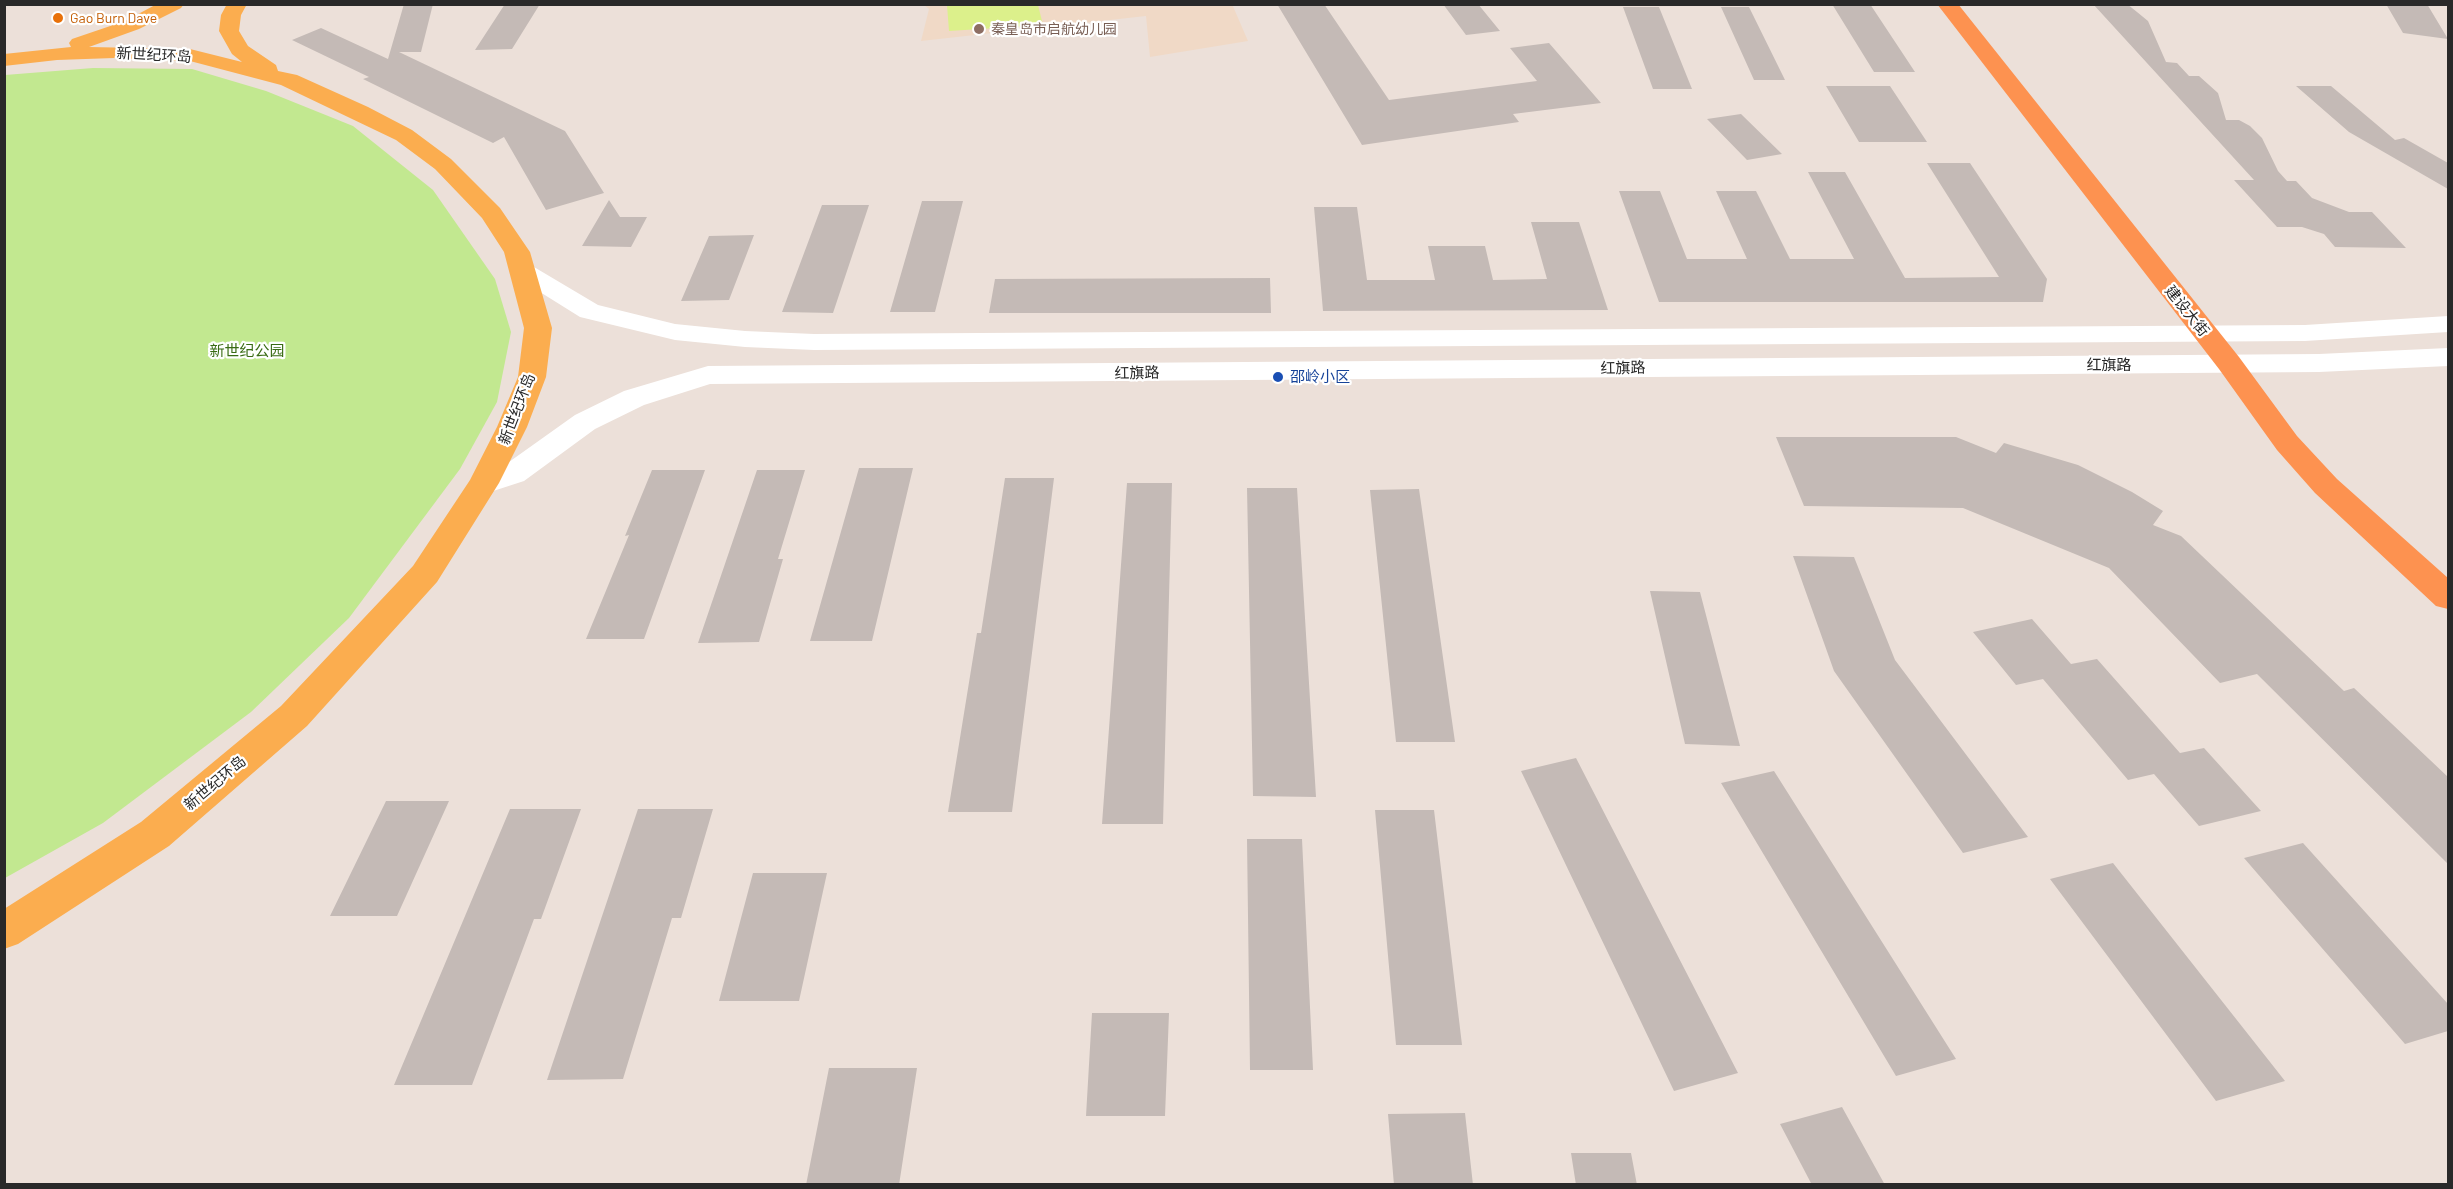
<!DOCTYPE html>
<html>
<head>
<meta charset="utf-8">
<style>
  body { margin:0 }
  #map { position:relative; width:2453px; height:1189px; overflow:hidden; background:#ece0d9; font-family:Barlow,sans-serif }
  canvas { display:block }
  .frame { position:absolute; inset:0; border:6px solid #292929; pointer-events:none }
</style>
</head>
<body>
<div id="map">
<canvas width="2453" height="1189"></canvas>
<div class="frame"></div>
</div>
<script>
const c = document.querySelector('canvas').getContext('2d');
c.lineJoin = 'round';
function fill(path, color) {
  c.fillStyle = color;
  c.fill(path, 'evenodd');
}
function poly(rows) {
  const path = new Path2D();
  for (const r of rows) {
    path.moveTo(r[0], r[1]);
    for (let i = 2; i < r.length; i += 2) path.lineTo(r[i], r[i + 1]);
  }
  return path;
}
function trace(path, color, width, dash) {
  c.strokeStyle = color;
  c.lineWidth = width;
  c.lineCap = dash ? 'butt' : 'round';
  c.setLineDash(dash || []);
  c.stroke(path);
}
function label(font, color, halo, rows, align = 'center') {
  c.font = font + ' Barlow,"Noto Sans SC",sans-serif';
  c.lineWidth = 4.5;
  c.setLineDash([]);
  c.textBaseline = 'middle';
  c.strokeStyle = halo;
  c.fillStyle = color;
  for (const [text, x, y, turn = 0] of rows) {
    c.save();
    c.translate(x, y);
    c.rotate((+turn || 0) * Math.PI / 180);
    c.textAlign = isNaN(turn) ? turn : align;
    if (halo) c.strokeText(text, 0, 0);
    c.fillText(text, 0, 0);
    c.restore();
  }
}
fill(poly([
  [1232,4,1248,41,1150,57,1146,16,921,41,929,9,924,5]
]), '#f0d9c6');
fill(poly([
  [93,68,192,69,266,91,353,126,433,190,495,279,511,332,497,402,460,469,349,618,251,712,103,823,5,878,5,75]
]), '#c2e890');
fill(poly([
  [947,5,1038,5,1043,25,949,31]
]), '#dcf08b');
fill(poly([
  [404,4,433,4,421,52,399,52,565,131,604,193,546,210,504,137,493,143,363,79,369,77,292,40,321,28,388,59],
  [505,4,540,4,512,49,475,50],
  [1277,4,1324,4,1389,100,1537,81,1510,48,1549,43,1601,103,1513,114,1519,122,1362,145],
  [1443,4,1478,4,1500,31,1466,35],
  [1832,4,1870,4,1915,72,1874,72],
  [2093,4,2127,4,2137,12,2148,21,2166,62,2177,63,2189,76,2199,76,2218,93,2226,120,2239,120,2250,126,2262,138,2278,171,2287,181,2296,181,2312,198,2349,212,2372,212,2406,248,2335,247,2324,234,2302,227,2277,227,2234,180,2254,180],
  [2386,4,2427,4,2448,39,2403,33],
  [1623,7,1659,7,1692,89,1653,89],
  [1721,7,1749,7,1785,80,1754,80],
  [1826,86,1890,86,1927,142,1859,142],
  [2296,86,2331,86,2395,140,2404,138,2448,163,2448,189,2349,132],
  [1741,114,1782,154,1747,160,1707,119],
  [1927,163,1970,163,2047,279,2043,302,1659,302,1619,191,1660,191,1687,259,1747,259,1716,191,1756,191,1790,259,1854,259,1808,172,1845,172,1905,278,1999,277],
  [609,200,620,217,647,217,631,247,582,246],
  [922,201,963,201,935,312,890,312],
  [822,205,869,205,833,313,782,312],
  [1314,207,1357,207,1367,280,1435,280,1428,246,1485,246,1493,280,1547,279,1531,222,1579,222,1608,310,1323,311],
  [754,235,729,300,681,301,709,236],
  [1270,278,1271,313,989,313,995,279],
  [1776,437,1956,437,1996,453,2004,443,2078,465,2132,492,2163,511,2153,525,2181,536,2344,691,2354,688,2448,777,2448,864,2257,674,2220,683,2109,568,1963,508,1804,506],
  [859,468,913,468,872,641,810,641],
  [652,470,705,470,644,639,586,639,629,535,625,536],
  [757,470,805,470,778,559,783,559,759,642,698,643],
  [1005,478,1054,478,1012,812,948,812,977,633,981,633],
  [1127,483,1172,483,1163,824,1102,824],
  [1247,488,1297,488,1316,797,1253,796],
  [1419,489,1455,742,1396,742,1370,490],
  [1793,556,1854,557,1895,660,2028,837,1963,853,1834,671],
  [1650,591,1700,592,1740,746,1685,744],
  [2032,619,2071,664,2097,659,2180,753,2204,748,2261,811,2199,826,2154,774,2128,780,2043,679,2016,685,1973,632],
  [1576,758,1738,1073,1674,1091,1521,771],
  [1774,771,1956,1059,1896,1076,1721,783],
  [386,801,449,801,397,916,330,916],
  [510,809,581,809,541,919,534,919,472,1085,394,1085],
  [638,809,713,809,681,918,672,918,623,1079,547,1080],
  [1375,810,1434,810,1462,1045,1396,1045],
  [1247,839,1302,839,1313,1070,1250,1070],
  [2303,843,2448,1004,2448,1031,2405,1044,2244,858],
  [2113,863,2285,1081,2216,1101,2050,879],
  [753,873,827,873,799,1001,719,1001],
  [1092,1013,1169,1013,1165,1116,1086,1116],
  [829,1068,917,1068,899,1185,806,1185],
  [1842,1107,1885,1185,1812,1185,1780,1124],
  [1465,1113,1473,1185,1394,1185,1388,1114],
  [1571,1153,1631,1153,1637,1185,1576,1185]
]), '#c4bab6');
fill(poly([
  [525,264,534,267,598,305,675,324,745,331,814,334,2305,325,2448,316,2448,332,2305,341,814,350,745,347,675,340,580,317,516,277,512,272,516,267,525,264],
  [2448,348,2448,366,2319,372,710,384,644,405,595,429,524,481,484,494,473,490,469,483,473,476,502,467,575,415,624,391,708,366,2319,354,2448,348]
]), '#fff');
fill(poly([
  [157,4,184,4,181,8,139,29,89,47,190,49,242,62,232,54,219,31,221,15,227,4,247,4,241,15,239,31,248,46,276,65,278,71,297,75,368,107,412,130,451,159,500,208,530,252,552,328,546,377,527,427,499,483,437,582,307,726,169,846,18,944,4,949,4,909,141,822,281,706,413,566,470,480,497,427,518,377,524,328,504,252,482,218,435,169,396,140,281,85,190,61,114,58,57,60,4,66,4,54,71,47,69,43,72,39,125,21,157,4]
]), '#fbad4f');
fill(poly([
  [1937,4,1958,4,2239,357,2297,436,2337,479,2448,578,2448,609,2436,606,2315,493,2277,450,2219,369,1937,4]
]), '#fd9250');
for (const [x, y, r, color] of [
  [58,18,6,"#e8710a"],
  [979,29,6,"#8d6e63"],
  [1278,377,6,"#1a4fb4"]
]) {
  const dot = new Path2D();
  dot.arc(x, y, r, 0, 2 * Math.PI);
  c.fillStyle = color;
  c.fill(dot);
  trace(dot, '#fff', 2);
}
label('14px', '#c56008', '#fff', [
  ["Gao Burn Dave",70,18]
], 'left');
label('14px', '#785e54', '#fff', [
  ["秦皇岛市启航幼儿园",991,29]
], 'left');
label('15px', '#292929', '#fff', [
  ["新世纪环岛",154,55,3],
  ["建设大街",2187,311,51],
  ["红旗路",2109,365],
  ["红旗路",1623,368,-1],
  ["红旗路",1137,373,-1],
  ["新世纪环岛",517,409,-69],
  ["新世纪环岛",215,783,-40]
]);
label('15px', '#396b14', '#fff', [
  ["新世纪公园",247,351]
]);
label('15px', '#164399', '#fff', [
  ["邵岭小区",1290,377]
], 'left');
</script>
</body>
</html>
